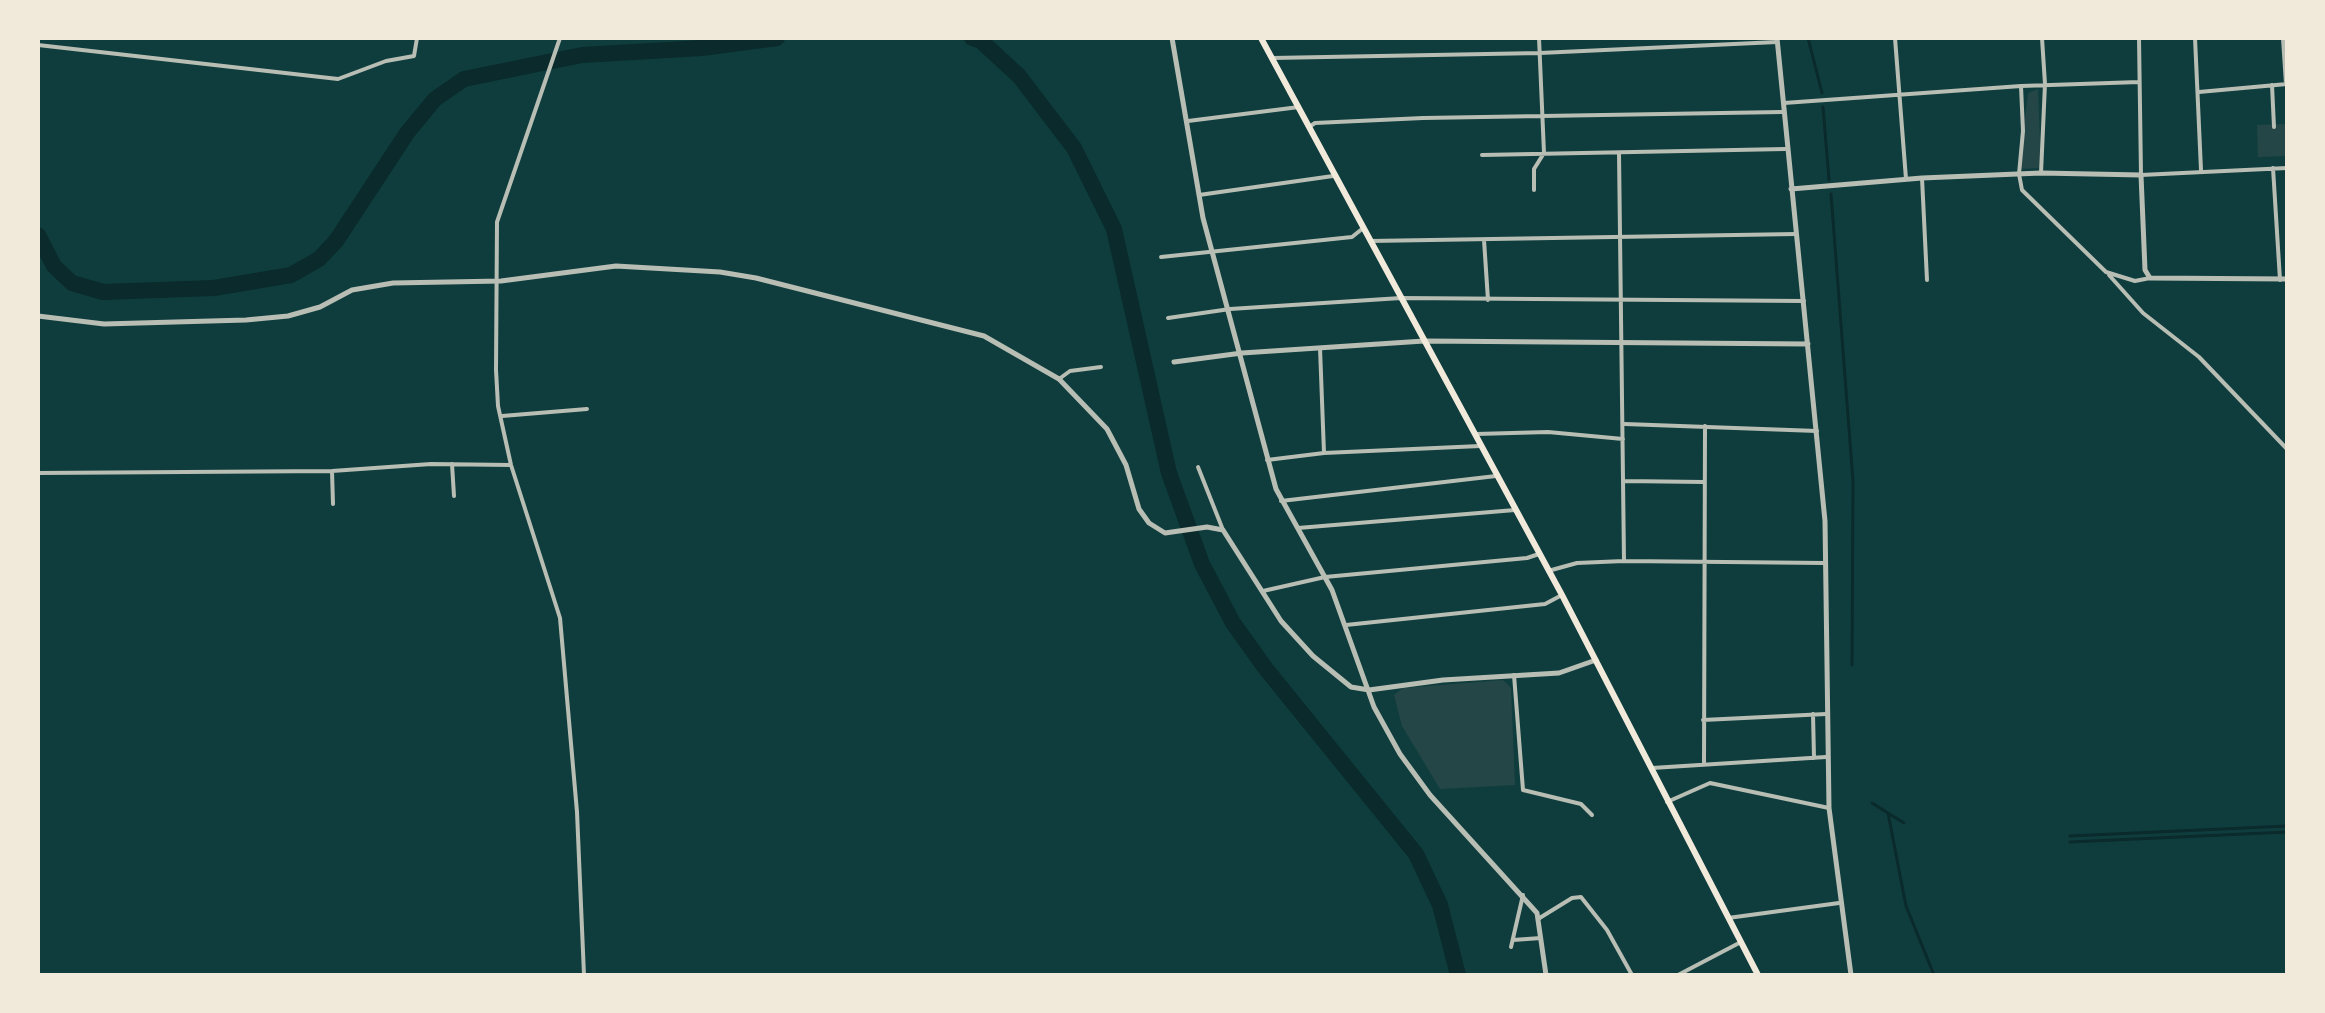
<!DOCTYPE html>
<html>
<head>
<meta charset="utf-8">
<style>
  body { margin:0 }
  #map { position:relative; width:2325px; height:1013px; overflow:hidden; background:#0f3d3e; font-family:Arial,sans-serif }
  canvas { display:block }
  .frame { position:absolute; inset:0; border:40px solid #f1e9da; pointer-events:none }
</style>
</head>
<body>
<div id="map">
<canvas width="2325" height="1013"></canvas>
<div class="frame"></div>
</div>
<script>
const c = document.querySelector('canvas').getContext('2d');
c.lineJoin = 'round';
function fill(path, color) {
  c.fillStyle = color;
  c.fill(path, 'evenodd');
}
function poly(rows) {
  const path = new Path2D();
  for (const r of rows) {
    path.moveTo(r[0], r[1]);
    for (let i = 2; i < r.length; i += 2) path.lineTo(r[i], r[i + 1]);
  }
  return path;
}
function trace(path, color, width, dash) {
  c.strokeStyle = color;
  c.lineWidth = width;
  c.lineCap = dash ? 'butt' : 'round';
  c.setLineDash(dash || []);
  c.stroke(path);
}
fill(poly([
  [2038,89,2041,168,2019,169,2028,93],
  [2287,124,2287,156,2258,157,2257,125],
  [1503,680,1511,688,1515,785,1440,789,1402,726,1394,695,1403,688]
]), '#244646');
trace(poly([
  [1808,38,1822,93],
  [1823,107,1829,180],
  [1831,194,1853,481,1852,665],
  [1872,803,1904,823],
  [1888,813,1906,906,1934,975],
  [2070,836,2287,826],
  [2070,842,2287,832]
]), '#0a2a2b', 3);
trace(poly([
  [972,38,981,41,1019,76,1074,148,1114,229,1169,473,1202,564,1233,623,1266,669,1416,854,1440,905,1458,975],
  [38,235,54,266,72,283,103,292,214,288,291,275,319,259,336,241,407,133,435,99,464,79,582,55,702,48,777,38]
]), '#0a2a2b', 16);
trace(poly([
  [560,38,497,222,496,370,498,406,511,465,560,618,577,812,584,975],
  [1895,38,1906,179],
  [2139,38,2141,175,2287,168],
  [2195,38,2201,170],
  [2283,38,2286,84],
  [38,45,338,79,386,61,414,56,417,38],
  [1272,58,1540,53,1777,42],
  [2272,85,2274,127],
  [2021,86,2023,131,2019,174,2022,190,2106,272,2135,281,2150,278],
  [2199,92,2287,84],
  [1784,103,2021,86,2139,82],
  [1188,121,1299,107],
  [1309,127,1315,123,1423,118,1782,112],
  [1619,153,1624,561],
  [1482,155,1785,149],
  [2273,168,2280,280],
  [2041,173,2045,84,2042,38],
  [1922,178,1927,280],
  [1534,190,1534,169,1544,153,1539,38],
  [1199,195,1333,176],
  [1484,240,1488,300],
  [1370,241,1796,234],
  [1161,257,1352,237,1362,229],
  [2109,275,2143,313,2199,357,2287,449],
  [1168,318,1230,309,1401,298,1804,301],
  [1320,348,1324,453],
  [1059,379,1070,371,1101,367],
  [502,416,587,409],
  [1625,424,1817,431],
  [1476,434,1548,432,1623,439],
  [1267,460,1324,453,1480,446],
  [452,464,454,496],
  [1198,467,1223,530],
  [332,471,333,504],
  [38,473,332,471,431,464,511,465],
  [1624,481,1704,482],
  [1281,501,1496,476],
  [1298,528,1515,510],
  [1548,571,1577,563,1624,561,1825,563],
  [1263,591,1325,577,1527,558,1539,554],
  [1346,625,1545,604,1562,595],
  [1514,675,1523,790,1581,804,1592,815],
  [1813,714,1814,758],
  [1703,720,1826,714],
  [1704,763,1705,426],
  [1652,768,1826,757],
  [1667,802,1710,783,1829,808],
  [1728,918,1839,903],
  [1538,919,1572,898,1581,897,1607,930,1632,975],
  [1513,940,1541,938],
  [1511,947,1523,895],
  [1678,975,1741,942]
]), '#b8beb3', 4);
trace(poly([
  [1172,38,1203,218,1276,489,1332,590,1374,707,1400,754,1430,795,1537,913,1546,975],
  [1777,38,1825,521,1829,808,1851,975],
  [1791,189,1922,178,2041,173,2141,175,2145,270,2150,278,2287,279],
  [38,316,104,324,246,320,288,316,320,307,352,290,393,283,501,281,616,266,720,272,756,278,984,336,1059,379,1107,429,1126,465,1139,509,1149,523,1165,533,1207,527,1223,530,1281,621,1313,656,1351,687,1369,690,1443,680,1559,673,1596,660],
  [1174,362,1242,353,1424,341,1808,344]
]), '#b8beb3', 5);
trace(poly([
  [1261,38,1562,595,1758,975]
]), '#f1e9da', 6);
</script>
</body>
</html>
